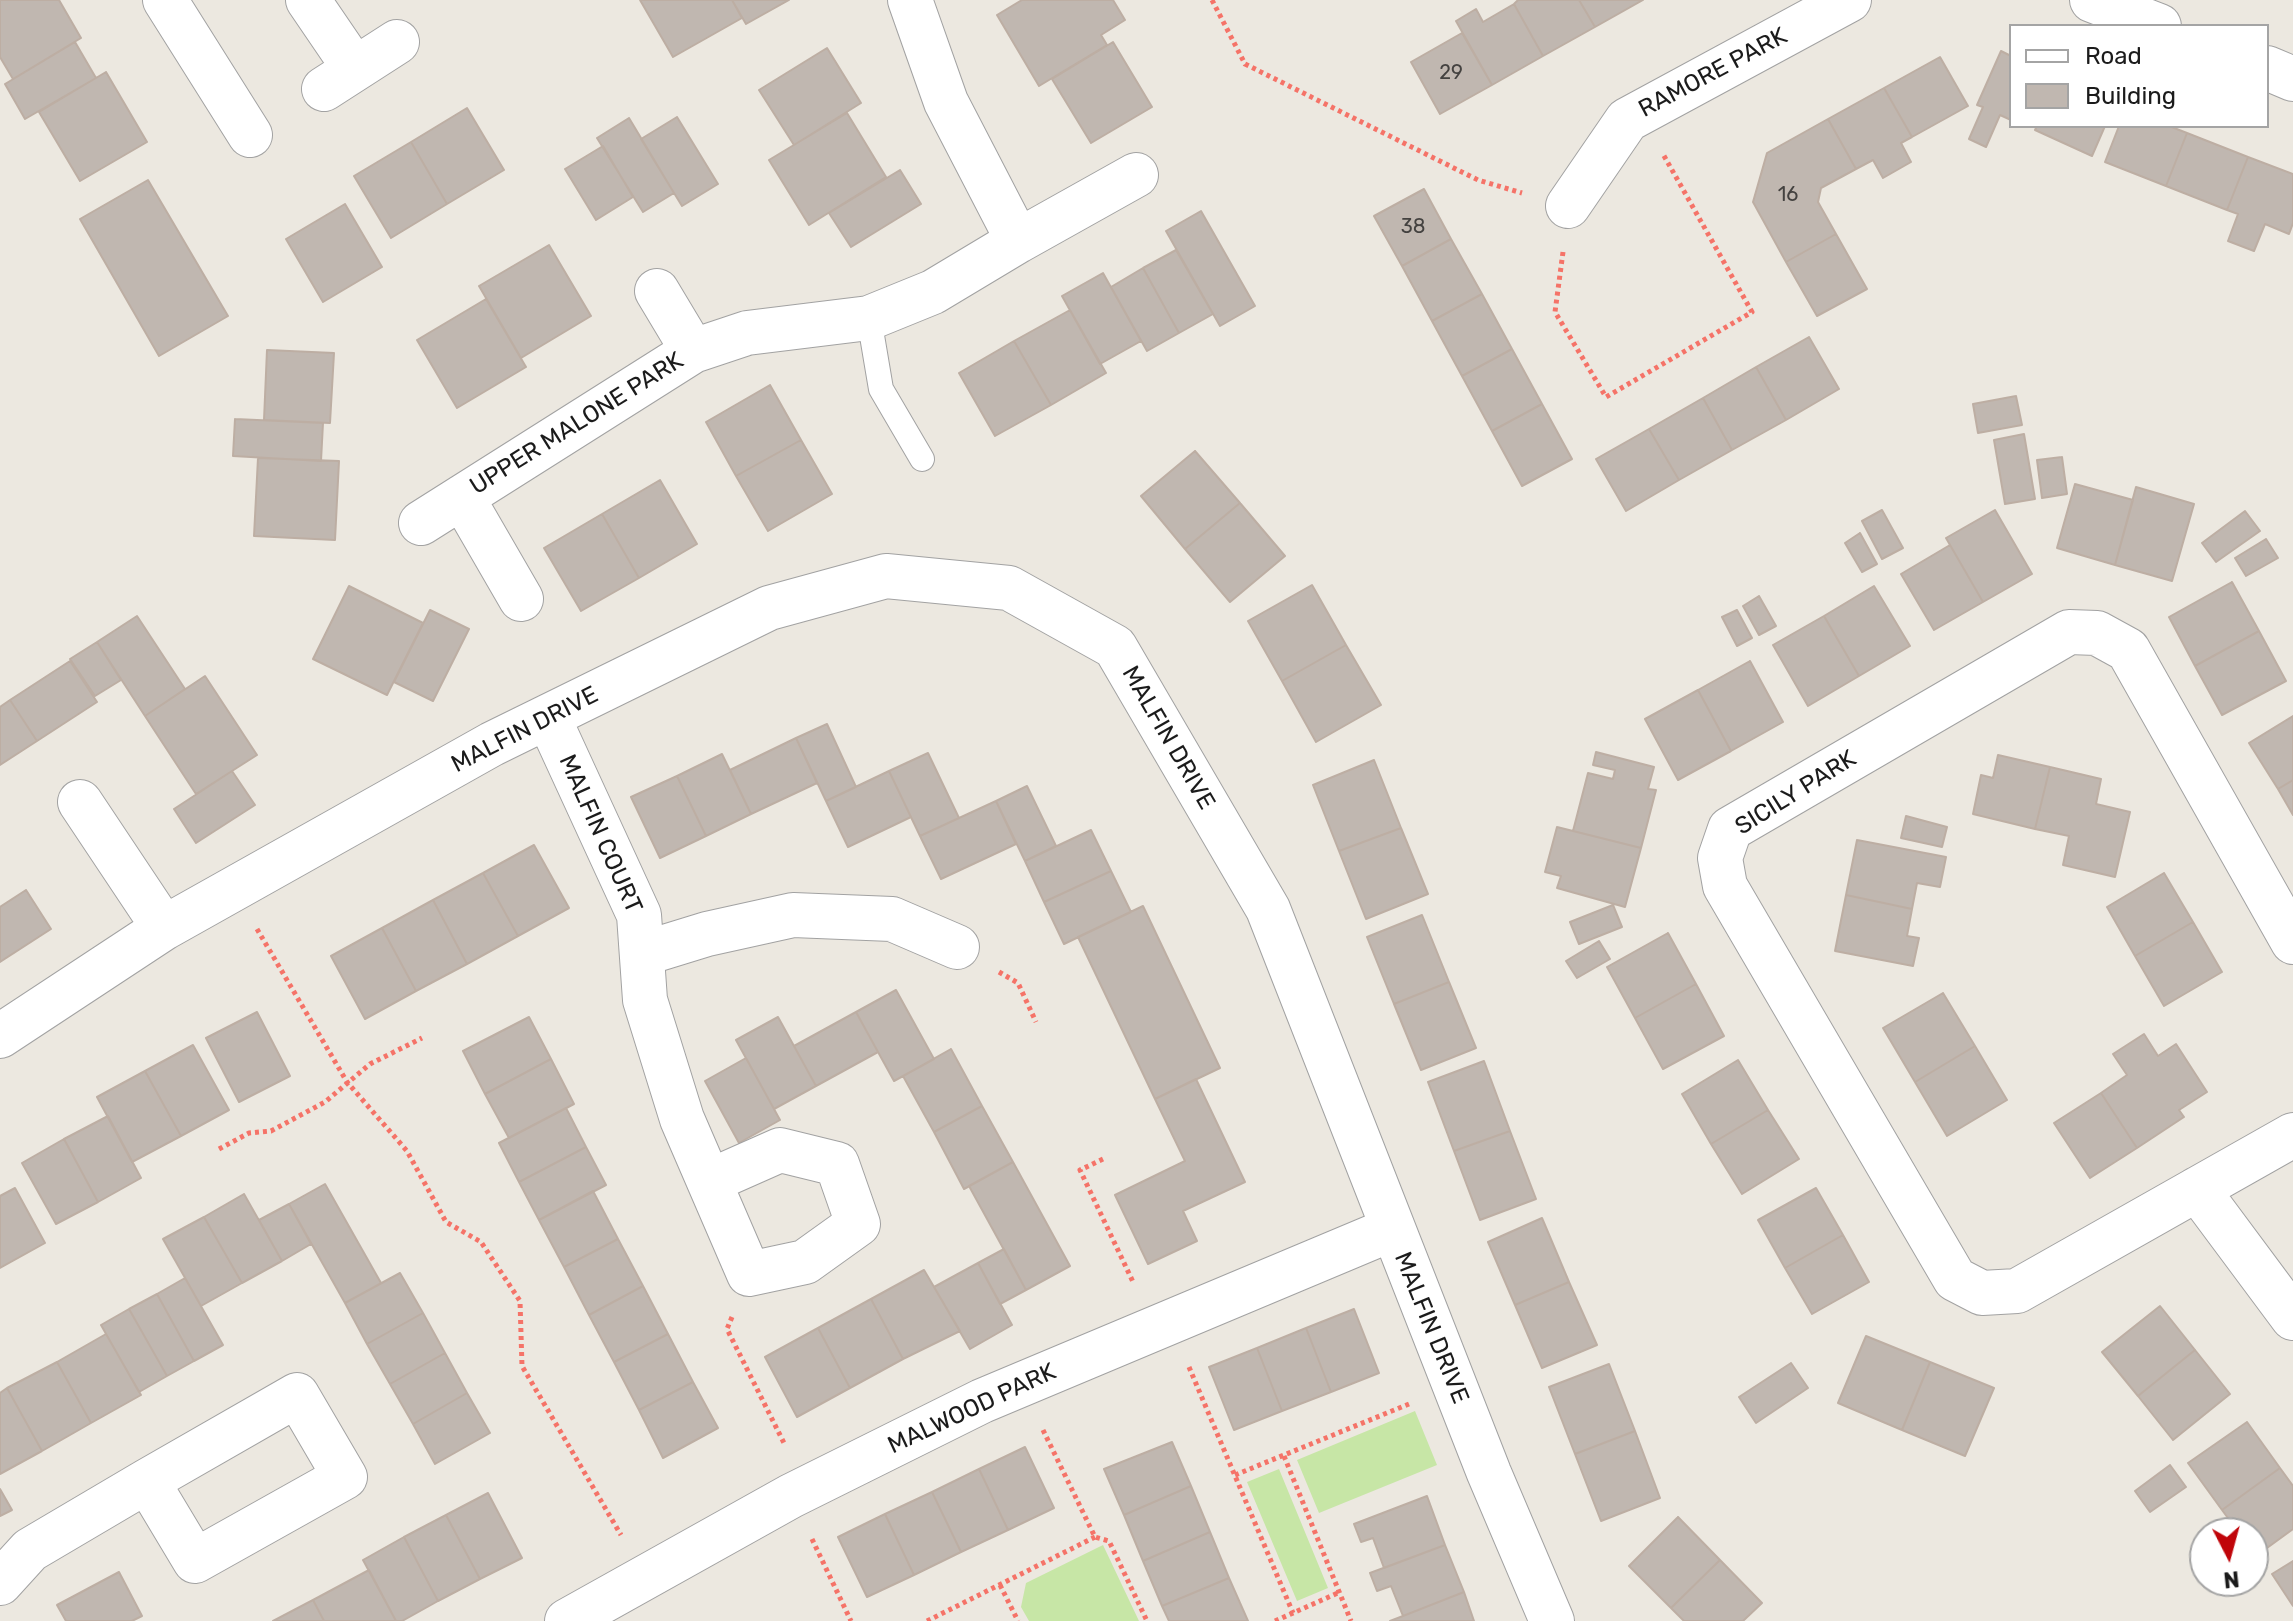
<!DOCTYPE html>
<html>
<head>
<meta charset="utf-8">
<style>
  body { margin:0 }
  #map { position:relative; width:2293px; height:1621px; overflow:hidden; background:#ece8e0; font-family:Rubik,sans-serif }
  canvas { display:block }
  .legend { position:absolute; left:2009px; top:24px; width:260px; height:104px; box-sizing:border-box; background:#fff; border:2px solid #a4a4a4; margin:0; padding:10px 14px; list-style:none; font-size:24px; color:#1b1b1b }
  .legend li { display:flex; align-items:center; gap:16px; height:40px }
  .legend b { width:40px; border:2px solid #a4a4a4 }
  .north { position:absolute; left:2189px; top:1517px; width:80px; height:80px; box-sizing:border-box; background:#fff; border:2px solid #a4a4a4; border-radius:50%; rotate:174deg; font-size:22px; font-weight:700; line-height:32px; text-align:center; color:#1b1b1b }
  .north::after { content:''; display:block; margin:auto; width:28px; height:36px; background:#c0050a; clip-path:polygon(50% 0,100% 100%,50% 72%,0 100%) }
</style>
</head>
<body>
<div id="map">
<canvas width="2293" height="1621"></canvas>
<ul class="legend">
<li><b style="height:10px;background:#fff"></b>Road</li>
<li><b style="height:22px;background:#c0b7b0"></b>Building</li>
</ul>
<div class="north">N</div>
</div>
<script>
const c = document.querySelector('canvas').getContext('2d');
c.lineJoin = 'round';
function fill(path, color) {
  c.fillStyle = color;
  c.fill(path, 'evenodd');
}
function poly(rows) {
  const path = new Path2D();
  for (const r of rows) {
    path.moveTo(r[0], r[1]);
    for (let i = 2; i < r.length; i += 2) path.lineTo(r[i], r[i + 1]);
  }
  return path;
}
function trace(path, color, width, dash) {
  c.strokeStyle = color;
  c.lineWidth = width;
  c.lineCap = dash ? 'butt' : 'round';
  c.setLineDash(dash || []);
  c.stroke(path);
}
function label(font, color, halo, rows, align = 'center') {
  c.font = font + ' Rubik,sans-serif';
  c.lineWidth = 6;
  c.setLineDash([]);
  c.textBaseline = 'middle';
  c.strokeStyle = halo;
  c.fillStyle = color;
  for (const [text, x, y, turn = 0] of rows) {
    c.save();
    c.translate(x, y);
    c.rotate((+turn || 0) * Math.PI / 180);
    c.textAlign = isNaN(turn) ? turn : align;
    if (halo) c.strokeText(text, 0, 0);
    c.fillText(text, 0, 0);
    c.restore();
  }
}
fill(poly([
  [1415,1411,1437,1465,1319,1513,1297,1460],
  [1279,1469,1328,1588,1297,1601,1247,1482],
  [1103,1545,1139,1621,1029,1621,1021,1607,1026,1583]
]), '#c7e6a6');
const building = poly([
  [0,0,59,0,81,38,13,79,0,57,0,0],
  [640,0,732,0,742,18,673,57,640,0],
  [732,0,789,0,746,24,732,0],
  [1022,0,1113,0,1125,20,1101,35,1107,45,1039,86,997,15,1022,0],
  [1518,0,1579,0,1595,27,1543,56,1514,4,1518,0],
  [1579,0,1643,0,1595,27,1579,0],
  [1514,4,1543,56,1492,85,1456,21,1476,9,1483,22,1514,4],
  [1462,33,1492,85,1440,114,1411,62,1462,33],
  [75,42,96,78,25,119,5,84,75,42],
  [1113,42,1152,107,1091,143,1052,79,1113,42],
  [827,48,861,103,794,145,759,90,827,48],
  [2001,51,2011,56,2011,120,2000,115,1986,147,1969,139,1983,107,1977,105,2001,51],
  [1940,57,1968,106,1912,137,1884,88,1940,57],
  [106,72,147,142,80,181,39,112,106,72],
  [1884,88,1912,137,1901,143,1911,162,1883,178,1873,160,1856,169,1828,119,1884,88],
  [467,108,504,170,447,204,411,142,467,108],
  [847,113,886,177,809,225,769,160,847,113],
  [677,117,718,184,682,206,641,139,677,117],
  [629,118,674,193,643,212,597,138,629,118],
  [1828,119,1856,169,1821,188,1818,202,1836,234,1786,262,1753,202,1767,153,1828,119],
  [2037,126,2105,126,2092,156,2035,130,2037,126],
  [2119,126,2169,126,2187,133,2166,186,2105,162,2119,126],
  [2187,133,2248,157,2227,210,2166,186,2187,133],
  [411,142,447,204,391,238,354,176,411,142],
  [603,146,633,197,596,220,565,169,603,146],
  [2248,157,2293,174,2293,223,2289,234,2265,224,2254,251,2228,241,2238,214,2227,210,2248,157],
  [900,170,921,204,851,247,829,213,900,170],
  [148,180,228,316,159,356,80,219,148,180],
  [1424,189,1451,239,1402,266,1374,216,1424,189],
  [345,204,382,267,323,302,286,239,345,204],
  [1201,211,1255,306,1220,326,1166,231,1201,211],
  [1836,234,1867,289,1817,316,1786,262,1836,234],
  [1451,239,1482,294,1432,321,1402,266,1451,239],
  [549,245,591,316,521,358,479,286,549,245],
  [1176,250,1213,314,1179,333,1143,268,1176,250],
  [1143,268,1179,333,1147,351,1111,287,1143,268],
  [1103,273,1141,341,1100,364,1062,296,1103,273],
  [1482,294,1512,349,1462,376,1432,321,1482,294],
  [486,299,526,367,457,408,417,340,486,299],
  [1070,310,1106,373,1051,405,1014,341,1070,310],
  [1809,337,1839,389,1786,420,1756,367,1809,337],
  [1014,341,1051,405,995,436,959,373,1014,341],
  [1512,349,1542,404,1492,431,1462,376,1512,349],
  [267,350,334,353,330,423,264,420,267,350],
  [1756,367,1786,420,1732,450,1703,398,1756,367],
  [770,385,801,440,736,476,706,422,770,385],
  [2016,396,2022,425,1978,433,1973,404,2016,396],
  [1703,398,1732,450,1679,480,1649,429,1703,398],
  [1542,404,1572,459,1522,486,1492,431,1542,404],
  [235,419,323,423,321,461,233,456,235,419],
  [1649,429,1679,480,1626,511,1596,459,1649,429],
  [2024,434,2035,499,2005,504,1994,440,2024,434],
  [801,440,832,494,768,531,736,476,801,440],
  [1195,451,1240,503,1185,549,1141,496,1195,451],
  [2062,457,2067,494,2042,498,2037,460,2062,457],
  [258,458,339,461,335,540,254,536,258,458],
  [660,480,697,544,639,578,602,514,660,480],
  [2075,484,2133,500,2115,565,2057,548,2075,484],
  [2136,487,2194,504,2172,581,2115,565,2136,487],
  [1240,503,1285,556,1230,602,1185,549,1240,503],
  [1882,510,1903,548,1882,559,1862,521,1882,510],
  [1995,510,2032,574,1983,602,1946,538,1995,510],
  [2245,511,2260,531,2216,562,2202,543,2245,511],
  [602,514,639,578,581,611,544,548,602,514],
  [1860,533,1877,564,1862,572,1845,543,1860,533],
  [2266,539,2278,558,2246,576,2235,558,2266,539],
  [1950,545,1983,602,1934,630,1901,574,1950,545],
  [2232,582,2259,631,2195,666,2169,617,2232,582],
  [1312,585,1346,645,1282,681,1248,621,1312,585],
  [349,586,423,623,387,695,313,659,349,586],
  [1874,586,1910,646,1859,676,1824,616,1874,586],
  [1759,596,1776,626,1759,635,1743,606,1759,596],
  [430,610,469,629,433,701,394,682,430,610],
  [1737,610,1752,638,1737,646,1722,617,1737,610],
  [137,616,185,689,145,716,97,642,137,616],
  [1824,616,1859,676,1808,706,1773,645,1824,616],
  [2259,631,2286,681,2222,715,2195,666,2259,631],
  [97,642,121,680,95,696,70,659,97,642],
  [1346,645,1381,705,1316,742,1282,681,1346,645],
  [70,661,97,702,37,741,10,700,70,661],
  [1750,661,1783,722,1731,751,1698,690,1750,661],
  [205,676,257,755,196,794,145,716,205,676],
  [1698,690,1731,751,1678,780,1645,719,1698,690],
  [10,700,37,741,0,765,0,707,10,700],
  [2293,716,2293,780,2278,789,2249,743,2293,716],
  [827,724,856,787,826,801,796,738,827,724],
  [796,738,817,783,751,814,730,770,796,738],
  [1596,752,1654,767,1648,789,1656,790,1641,848,1573,831,1588,773,1613,779,1615,770,1593,765,1596,752],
  [928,753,959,818,920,836,889,771,928,753],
  [722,754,751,814,706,836,677,776,722,754],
  [1998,755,2050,767,2035,829,1973,814,1981,775,1993,778,1998,755],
  [1374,760,1401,828,1339,851,1313,785,1374,760],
  [2050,767,2101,779,2096,804,2130,812,2115,877,2063,865,2069,836,2035,829,2050,767],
  [232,771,255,805,196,843,174,809,232,771],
  [889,771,911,817,848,847,826,801,889,771],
  [677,776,706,836,660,858,631,797,677,776],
  [2293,780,2293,815,2278,789,2293,780],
  [1027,786,1056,846,1025,861,996,801,1027,786],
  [996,801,1016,844,941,879,920,836,996,801],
  [1906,816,1947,827,1942,847,1901,838,1906,816],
  [1557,827,1641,848,1625,907,1557,888,1561,876,1545,872,1557,827],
  [1401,828,1428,894,1366,919,1339,851,1401,828],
  [1091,830,1111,871,1044,902,1025,861,1091,830],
  [1857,840,1946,857,1940,887,1917,883,1912,909,1846,895,1857,840],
  [534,845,569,908,518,936,483,873,534,845],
  [1111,871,1131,912,1064,944,1044,902,1111,871],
  [483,873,518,936,467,964,433,900,483,873],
  [2164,873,2193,922,2135,956,2107,907,2164,873],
  [26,890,51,929,0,962,0,907,26,890],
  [1846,895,1912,909,1907,936,1919,938,1913,966,1835,951,1846,895],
  [433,900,467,964,416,991,382,928,433,900],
  [1613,905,1622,927,1579,944,1570,922,1613,905],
  [1143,906,1220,1068,1155,1099,1078,937,1143,906],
  [1422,915,1449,982,1394,1004,1367,937,1422,915],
  [2193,922,2222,972,2164,1006,2135,956,2193,922],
  [382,928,416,991,365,1019,331,956,382,928],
  [1668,933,1696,984,1635,1018,1607,967,1668,933],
  [1599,941,1610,959,1577,978,1566,961,1599,941],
  [1449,982,1476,1048,1421,1070,1394,1004,1449,982],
  [1696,984,1724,1036,1663,1069,1635,1018,1696,984],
  [896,990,934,1059,894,1081,856,1012,896,990],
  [1943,993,1975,1046,1915,1082,1883,1028,1943,993],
  [257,1012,290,1076,239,1102,206,1038,257,1012],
  [856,1012,878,1052,816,1086,794,1046,856,1012],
  [529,1017,551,1059,485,1094,463,1051,529,1017],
  [778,1017,816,1086,774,1109,736,1040,778,1017],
  [2144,1034,2158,1056,2176,1044,2207,1092,2179,1110,2184,1117,2137,1148,2101,1093,2127,1075,2113,1054,2144,1034],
  [193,1045,229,1110,181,1136,145,1071,193,1045],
  [1975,1046,2007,1100,1947,1136,1915,1082,1975,1046],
  [951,1049,982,1106,934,1132,903,1076,951,1049],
  [746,1058,780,1120,739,1143,705,1081,746,1058],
  [551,1059,574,1104,509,1138,485,1094,551,1059],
  [1738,1060,1768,1110,1711,1144,1682,1094,1738,1060],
  [1484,1061,1510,1131,1454,1151,1428,1082,1484,1061],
  [145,1071,181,1136,132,1162,97,1097,145,1071],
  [1196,1079,1245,1182,1183,1211,1197,1241,1148,1264,1115,1195,1185,1161,1155,1099,1196,1079],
  [2101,1093,2137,1148,2090,1178,2054,1123,2101,1093],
  [982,1106,1013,1162,964,1189,934,1132,982,1106],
  [566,1108,586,1147,519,1182,499,1143,566,1108],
  [1768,1110,1799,1159,1742,1194,1711,1144,1768,1110],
  [108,1116,141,1178,98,1202,64,1139,108,1116],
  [1510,1131,1536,1199,1480,1220,1454,1151,1510,1131],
  [64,1139,98,1202,56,1224,22,1163,64,1139],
  [586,1147,606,1185,539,1220,519,1182,586,1147],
  [1013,1162,1070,1266,1026,1290,969,1186,1013,1162],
  [325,1184,381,1283,345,1303,289,1204,325,1184],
  [15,1188,45,1243,0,1268,0,1196,15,1188],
  [1816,1188,1843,1235,1785,1268,1758,1220,1816,1188],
  [593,1191,618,1239,564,1267,539,1220,593,1191],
  [244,1194,282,1261,242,1283,204,1217,244,1194],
  [289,1204,311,1244,282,1261,259,1220,289,1204],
  [204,1217,242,1283,201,1306,163,1239,204,1217],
  [1542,1218,1569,1282,1515,1305,1488,1242,1542,1218],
  [1843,1235,1869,1282,1812,1314,1785,1268,1843,1235],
  [618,1239,643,1286,589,1315,564,1267,618,1239],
  [1004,1249,1026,1290,1000,1304,978,1263,1004,1249],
  [978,1263,1012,1325,970,1349,934,1287,978,1263],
  [924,1270,960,1331,903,1359,871,1299,924,1270],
  [400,1273,423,1313,367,1344,345,1303,400,1273],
  [185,1278,223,1345,194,1361,157,1294,185,1278],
  [1569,1282,1597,1345,1542,1368,1515,1305,1569,1282],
  [643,1286,668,1334,614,1362,589,1315,643,1286],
  [157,1294,194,1361,167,1376,129,1309,157,1294],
  [871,1299,903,1359,850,1388,818,1328,871,1299],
  [2160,1306,2195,1350,2138,1396,2102,1352,2160,1306],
  [129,1309,167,1376,139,1392,101,1325,129,1309],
  [1354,1309,1379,1373,1331,1392,1306,1328,1354,1309],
  [423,1313,445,1353,390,1384,367,1344,423,1313],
  [818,1328,850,1388,797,1417,765,1357,818,1328],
  [1306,1328,1331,1392,1282,1411,1257,1348,1306,1328],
  [106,1334,141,1395,91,1423,57,1362,106,1334],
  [668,1334,693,1382,639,1410,614,1362,668,1334],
  [1866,1336,1930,1362,1902,1430,1838,1403,1866,1336],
  [1257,1348,1282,1411,1234,1430,1209,1367,1257,1348],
  [2195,1350,2230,1394,2173,1440,2138,1396,2195,1350],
  [445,1353,467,1393,413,1424,390,1384,445,1353],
  [57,1362,91,1423,42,1451,7,1388,57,1362],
  [1930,1362,1994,1388,1965,1456,1902,1430,1930,1362],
  [1791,1363,1808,1388,1756,1423,1739,1397,1791,1363],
  [1609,1364,1635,1431,1575,1454,1549,1387,1609,1364],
  [693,1382,718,1428,663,1458,639,1410,693,1382],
  [7,1388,42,1451,0,1474,0,1393,7,1388],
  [467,1393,490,1433,435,1464,413,1424,467,1393],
  [2247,1422,2280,1468,2222,1510,2188,1463,2247,1422],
  [1635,1431,1660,1498,1601,1521,1575,1454,1635,1431],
  [1172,1442,1191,1486,1124,1515,1104,1469,1172,1442],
  [1025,1447,1054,1508,1008,1530,979,1469,1025,1447],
  [2170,1465,2186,1487,2150,1512,2135,1491,2170,1465],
  [2280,1468,2293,1486,2293,1529,2256,1556,2253,1552,2253,1533,2239,1533,2222,1510,2280,1468],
  [979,1469,1008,1530,961,1552,932,1492,979,1469],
  [1191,1486,1210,1532,1143,1561,1124,1515,1191,1486],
  [0,1489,12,1510,0,1516,0,1489],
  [932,1492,961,1552,914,1575,885,1514,932,1492],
  [488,1493,522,1558,480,1579,446,1515,488,1493],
  [1427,1496,1445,1545,1384,1568,1373,1538,1361,1542,1354,1524,1427,1496],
  [885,1514,914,1575,867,1597,838,1537,885,1514],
  [446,1515,480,1579,438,1601,404,1537,446,1515],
  [1678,1517,1720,1560,1671,1608,1629,1566,1678,1517],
  [1210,1532,1229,1578,1162,1606,1143,1561,1210,1532],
  [404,1537,438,1601,402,1621,396,1621,363,1560,404,1537],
  [1445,1545,1464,1592,1403,1616,1391,1586,1377,1591,1370,1573,1445,1545],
  [1720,1560,1762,1603,1743,1621,1684,1621,1671,1608,1720,1560],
  [2293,1561,2293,1606,2272,1574,2293,1561],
  [369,1570,396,1621,324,1621,313,1600,369,1570],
  [119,1572,142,1616,132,1621,66,1621,57,1605,119,1572],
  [1229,1578,1248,1621,1169,1621,1162,1606,1229,1578],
  [1464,1592,1474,1621,1390,1621,1403,1616,1464,1592],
  [313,1600,324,1621,273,1621,313,1600]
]);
fill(building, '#c0b7b0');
trace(building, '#bdaea3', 2);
const service = poly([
  [869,318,881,389,922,459]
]);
const minor = poly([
  [165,0,250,135],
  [308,0,355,69],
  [910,0,946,102,1018,241],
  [2092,0,2159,26],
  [2267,68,2293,79],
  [324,89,397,42],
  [1568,206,1627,120,1849,0],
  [657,291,693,351],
  [462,497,521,599],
  [421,523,693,351,747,333,869,318,933,292,1018,241,1136,175],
  [548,717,639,915,645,1000,682,1119,749,1274,805,1262,858,1224,837,1164,780,1150,710,1181],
  [80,802,164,928],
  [2293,942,2128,650,2097,633,2069,632,1730,829,1720,858,1725,886,1955,1279,1982,1293,2017,1291,2293,1135],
  [642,954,707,934,793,915,892,919,957,947],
  [0,1036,164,928,492,744,769,608,886,576,1009,588,1115,647,1268,909,1489,1473,1552,1621],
  [2197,1189,2293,1318],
  [0,1583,30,1550,147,1481,297,1395,345,1477,195,1561,147,1481],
  [567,1621,791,1496,982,1401,1392,1229]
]);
trace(service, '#a2a2a2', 26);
trace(minor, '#a2a2a2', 46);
trace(poly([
  [1212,0,1245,64,1478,180,1522,193],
  [1563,252,1555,312,1606,397,1752,312,1663,154],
  [257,929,347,1082,407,1151,446,1222,481,1242,520,1301,522,1366,621,1535],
  [999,972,1018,983,1036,1022],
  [219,1149,249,1133,271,1131,325,1102,370,1064,422,1038],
  [1103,1159,1080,1170,1134,1284],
  [732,1317,727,1329,785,1445],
  [1189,1367,1293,1613],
  [1043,1430,1095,1537,1109,1541,1147,1621],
  [1284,1456,1351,1621],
  [1235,1475,1409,1404],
  [812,1539,851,1621],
  [1000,1585,1018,1621],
  [927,1621,1095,1537],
  [1275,1621,1340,1592]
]), '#f57368', 5, [4, 4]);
trace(service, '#fff', 24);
trace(minor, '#fff', 44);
label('20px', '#444240', null, [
  ["29",1451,73],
  ["16",1788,195],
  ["38",1413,227]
]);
label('24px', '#1b1b1b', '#fff', [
  ["RAMORE PARK",1713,73,-28],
  ["UPPER MALONE PARK",577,424,-32],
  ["MALFIN DRIVE",525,730,-27],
  ["MALFIN DRIVE",1168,738,60],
  ["SICILY PARK",1796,793,-32],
  ["MALFIN COURT",600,834,66],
  ["MALFIN DRIVE",1431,1328,68],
  ["MALWOOD PARK",972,1409,-25]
]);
</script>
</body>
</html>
